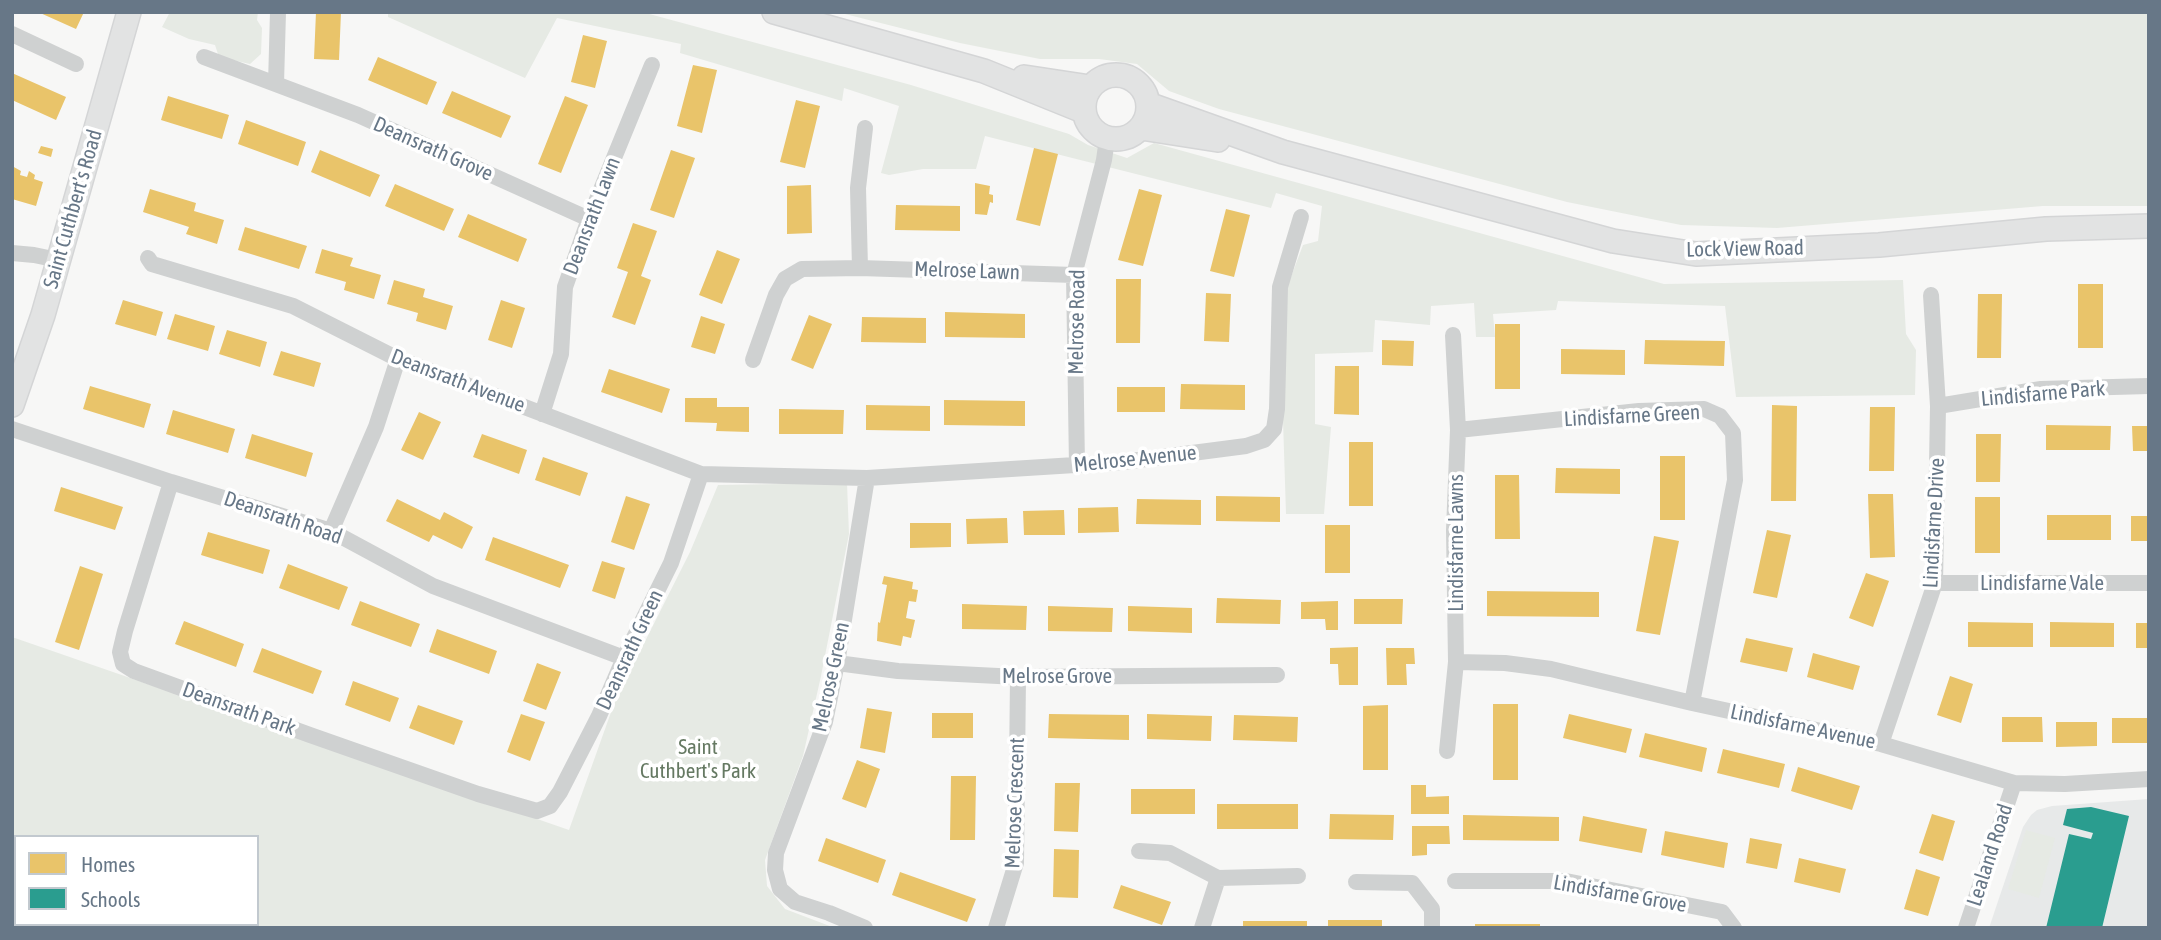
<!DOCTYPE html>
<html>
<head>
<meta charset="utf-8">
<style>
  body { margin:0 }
  #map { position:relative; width:2161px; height:940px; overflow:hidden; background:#f7f7f6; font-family:"Asap Condensed",sans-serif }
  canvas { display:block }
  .frame { position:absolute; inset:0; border:14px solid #677787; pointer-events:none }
  .legend { position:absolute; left:14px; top:835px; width:245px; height:91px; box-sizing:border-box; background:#fff; border:2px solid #c2c9cf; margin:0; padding:9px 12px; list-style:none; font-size:21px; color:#677787 }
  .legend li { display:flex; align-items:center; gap:14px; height:35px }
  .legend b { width:35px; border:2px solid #c2c9cf }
</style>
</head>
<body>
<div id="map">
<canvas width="2161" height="940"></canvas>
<div class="frame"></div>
<ul class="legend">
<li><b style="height:19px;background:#e9c46a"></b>Homes</li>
<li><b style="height:19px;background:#2a9d8f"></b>Schools</li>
</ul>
</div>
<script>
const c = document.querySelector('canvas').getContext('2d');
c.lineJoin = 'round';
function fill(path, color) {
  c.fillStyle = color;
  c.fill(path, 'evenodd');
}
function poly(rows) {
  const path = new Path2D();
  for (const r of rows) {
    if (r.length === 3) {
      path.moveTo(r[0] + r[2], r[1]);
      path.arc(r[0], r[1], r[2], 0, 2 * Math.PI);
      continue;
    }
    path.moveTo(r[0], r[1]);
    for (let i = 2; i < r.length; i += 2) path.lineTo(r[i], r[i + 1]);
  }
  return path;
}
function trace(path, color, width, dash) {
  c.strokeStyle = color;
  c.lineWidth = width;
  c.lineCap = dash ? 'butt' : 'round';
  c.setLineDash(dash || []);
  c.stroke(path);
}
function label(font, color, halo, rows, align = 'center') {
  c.font = font + ' "Asap Condensed",sans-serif';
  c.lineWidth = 7;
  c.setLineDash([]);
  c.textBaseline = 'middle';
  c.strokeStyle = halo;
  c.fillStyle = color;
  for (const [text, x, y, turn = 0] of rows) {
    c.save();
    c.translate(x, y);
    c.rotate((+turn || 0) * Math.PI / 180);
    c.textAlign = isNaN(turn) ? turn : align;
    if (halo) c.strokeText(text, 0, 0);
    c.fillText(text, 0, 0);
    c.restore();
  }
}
fill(poly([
  [2149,799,2149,928,1989,928,2023,827,2031,815,2037,810,2052,806]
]), '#e7e9e9');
fill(poly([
  [170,12,258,12,257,20,262,28,261,54,250,64,219,57,215,45,189,39,162,27],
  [388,12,642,12,911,85,1069,134,1088,145,1127,158,1154,143,1664,284,1903,280,1906,334,1916,350,1915,395,1736,397,1725,306,1558,301,1556,310,1493,314,1495,337,1476,337,1474,303,1431,306,1430,325,1375,320,1373,352,1315,354,1315,424,1331,427,1324,514,1286,514,1283,420,1286,290,1303,245,1318,241,1322,206,1276,193,1271,208,985,136,976,169,923,169,889,175,881,173,899,106,844,88,842,101,680,53,681,44,557,18,525,78,388,17],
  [837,12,2149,12,2149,206,2043,206,1777,228,1681,225,1567,202,1219,109,1169,91,1137,64,1099,59,1040,59,960,43],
  [847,483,849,534,821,676,803,756,765,860,767,886,785,909,835,928,12,928,12,637,569,830,615,701,690,552,718,485],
  [16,837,257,837,257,924,16,924],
  [2026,830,2055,838,2039,898,2008,889]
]), '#e6eae4');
fill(poly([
  [38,12,84,12,76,29],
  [316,12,341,12,339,60,314,59],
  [583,35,607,41,595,88,571,82],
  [378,57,437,82,427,105,368,80],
  [693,65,717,70,702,133,677,126],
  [12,73,66,97,56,120,12,100],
  [452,91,511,116,501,138,442,113],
  [168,96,229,115,222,139,161,120],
  [565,96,588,105,561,173,538,164],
  [796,100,820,106,805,168,780,162],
  [246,120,306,142,298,166,238,144],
  [41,146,53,149,51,157,38,153],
  [1034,148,1058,154,1040,226,1016,220],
  [320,150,380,175,370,197,311,172],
  [671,150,695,158,674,218,650,210],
  [12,166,21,171,20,175,27,177,29,171,35,175,34,179,43,182,36,206,12,199],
  [975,183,990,186,989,194,993,195,993,203,990,202,987,215,975,214],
  [395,184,454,209,444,231,385,206],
  [811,185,812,233,787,234,787,186],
  [150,189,196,203,194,211,224,220,217,244,186,234,189,227,143,212],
  [1139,189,1162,195,1143,266,1118,260],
  [896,205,960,206,960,231,895,230],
  [1226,209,1250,215,1234,277,1210,271],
  [468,214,527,239,518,262,458,237],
  [633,223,657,231,641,276,651,280,635,325,612,317,628,272,617,268],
  [245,227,307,246,299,269,238,250],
  [322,249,353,258,350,266,381,275,374,299,344,290,346,282,315,273],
  [717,250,740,259,722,304,699,295],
  [1116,279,1141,279,1140,343,1116,343],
  [394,280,425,289,423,297,453,306,446,330,416,321,418,313,387,304],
  [2078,284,2103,284,2103,348,2078,348],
  [1206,293,1231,294,1229,342,1204,341],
  [1978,294,2002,294,2001,358,1977,358],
  [123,300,163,312,156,336,115,324],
  [501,300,525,308,512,348,488,340],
  [945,312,1025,314,1025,338,945,337],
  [175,314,215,326,208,351,167,339],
  [809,315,832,324,813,369,791,360],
  [701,316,725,324,715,354,691,347],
  [862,317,926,318,926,343,861,342],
  [1495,324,1520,324,1520,389,1495,389],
  [227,330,267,342,260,367,219,354],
  [1382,340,1414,341,1413,366,1382,365],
  [1645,340,1725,341,1724,366,1644,364],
  [1561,349,1625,350,1625,375,1561,374],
  [281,351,321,363,314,387,273,375],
  [1335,366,1359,366,1359,415,1334,414],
  [609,369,670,389,662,413,601,392],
  [1181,384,1245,385,1245,410,1180,409],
  [90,386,151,404,144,428,83,409],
  [1117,387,1165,387,1165,412,1117,412],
  [685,398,717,398,717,407,749,407,749,432,716,431,717,423,685,422],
  [944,400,1025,401,1025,426,944,425],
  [866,405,930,406,930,431,866,430],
  [1772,405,1797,406,1796,501,1771,501],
  [1870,407,1895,407,1894,471,1869,471],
  [779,409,844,410,843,434,779,434],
  [173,410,235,429,228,453,166,434],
  [419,412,441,422,423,460,401,450],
  [2046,425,2111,426,2110,450,2046,450],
  [2132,426,2149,426,2149,451,2133,451],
  [252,434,313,453,306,477,245,458],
  [482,434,527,450,519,474,473,457],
  [1976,434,2001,434,2000,482,1976,482],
  [1349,442,1373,442,1373,506,1349,506],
  [1660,456,1685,456,1685,520,1660,520],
  [543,457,588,473,580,496,535,480],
  [1556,468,1620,469,1620,494,1555,493],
  [1495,475,1519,475,1520,539,1495,539],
  [61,487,123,507,115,530,54,511],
  [1868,494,1893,494,1895,557,1870,558],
  [626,496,650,504,634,550,611,542],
  [1216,496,1280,497,1280,522,1216,521],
  [1975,497,2000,497,2000,553,1975,553],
  [397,499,440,520,444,512,473,527,462,549,433,535,429,542,386,521],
  [1137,499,1201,500,1201,525,1136,524],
  [1118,507,1119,532,1078,533,1078,508],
  [1064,510,1065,535,1024,535,1023,511],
  [2047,515,2111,515,2111,540,2047,540],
  [2131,516,2149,516,2149,541,2131,541],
  [1007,518,1008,543,967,544,966,519],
  [910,523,951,523,951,547,910,548],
  [1325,525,1350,525,1350,573,1325,573],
  [1767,530,1791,535,1777,598,1753,593],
  [208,532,270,550,263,574,201,555],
  [1654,536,1679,541,1660,635,1636,631],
  [493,537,569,565,560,588,485,560],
  [602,561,625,568,615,599,592,591],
  [288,564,348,587,339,610,279,588],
  [80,566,103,574,79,650,55,642],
  [1866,573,1889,581,1873,627,1849,618],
  [884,576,913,582,912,589,918,590,916,602,909,601,906,618,915,620,911,638,903,636,901,646,877,641,878,622,880,623,887,585,882,584],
  [1487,591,1599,592,1599,617,1487,616],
  [1217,598,1281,600,1280,624,1216,623],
  [1354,599,1403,599,1402,624,1354,624],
  [360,601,420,624,411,647,351,625],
  [1338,601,1338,630,1326,630,1325,619,1301,619,1301,602],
  [962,604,1027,606,1026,630,962,629],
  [1048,606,1113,608,1112,632,1048,631],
  [1128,606,1192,608,1192,633,1128,631],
  [184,621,244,644,236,667,175,644],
  [1968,622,2033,623,2033,647,1968,647],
  [2050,622,2114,623,2114,647,2050,647],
  [2136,623,2149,623,2149,648,2136,648],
  [437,629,497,651,489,674,429,652],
  [1746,638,1793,648,1787,672,1740,662],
  [1358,647,1358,685,1339,685,1338,664,1330,664,1330,648],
  [262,648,322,671,313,694,253,672],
  [1386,648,1414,648,1415,664,1406,664,1407,685,1387,685],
  [1813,653,1860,666,1853,690,1807,677],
  [537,663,561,672,546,710,523,701],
  [1950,676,1973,684,1961,723,1937,715],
  [353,681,399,698,390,722,345,705],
  [1493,704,1518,704,1518,780,1493,780],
  [418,705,463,721,454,745,409,728],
  [1388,705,1388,770,1363,770,1363,706],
  [867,708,892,712,885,753,860,748],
  [932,713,973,713,973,738,932,738],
  [521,714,545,722,530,761,507,752],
  [1049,714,1129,715,1129,740,1048,738],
  [1147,714,1212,716,1211,741,1147,739],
  [1569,714,1632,729,1626,753,1563,738],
  [1234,715,1298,717,1297,742,1233,740],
  [2002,717,2042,717,2043,742,2002,742],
  [2112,718,2149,718,2149,743,2112,743],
  [2056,722,2097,722,2097,746,2056,747],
  [1645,733,1707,748,1702,772,1639,757],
  [1723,749,1785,764,1779,788,1717,773],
  [857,760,880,769,866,808,842,799],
  [1798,767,1860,786,1852,810,1791,791],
  [951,776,976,776,975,840,950,840],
  [1055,783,1080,783,1078,832,1054,831],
  [1411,785,1426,785,1426,797,1449,796,1449,814,1411,814],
  [1131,789,1195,789,1195,814,1131,814],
  [1217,804,1298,804,1298,829,1217,829],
  [1330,814,1394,815,1393,840,1329,839],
  [1932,814,1955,821,1943,861,1919,853],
  [1463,815,1559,817,1559,841,1463,840],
  [1583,816,1647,829,1642,853,1579,841],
  [1412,826,1449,826,1450,844,1427,844,1427,855,1412,856],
  [1665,831,1728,843,1724,868,1661,855],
  [826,838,886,860,878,883,818,861],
  [1750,838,1782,844,1777,869,1746,863],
  [1054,849,1079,850,1078,898,1053,897],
  [1799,858,1846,869,1840,893,1794,882],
  [1916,869,1940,877,1928,916,1904,909],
  [900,872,976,899,967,922,892,895],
  [1121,885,1171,902,1162,925,1113,908],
  [1328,920,1382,920,1382,928,1328,928],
  [1243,921,1307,921,1307,928,1243,928],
  [1475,924,1540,924,1540,928,1475,928]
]), '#e9c46a');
fill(poly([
  [2091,807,2129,816,2102,928,2046,928,2069,834,2091,839,2093,833,2063,825,2067,809]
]), '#2a9d8f');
const secondary = poly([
  [774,12,984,71,1083,111],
  [1116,107,32],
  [1024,77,1090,87],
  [1148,104,1283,152,1613,241,1696,254,1879,245,2046,229,2149,226],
  [1141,128,1218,140],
  [12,405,43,315,129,12]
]);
trace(secondary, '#d4d5d6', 26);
trace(poly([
  [12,34,76,64],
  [204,57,358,115,589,219],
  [276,84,278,12],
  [12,253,34,255,58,260],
  [148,258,152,264,293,306,398,359,701,474,867,478,1123,462,1246,446,1264,440,1274,429,1277,409,1280,287,1301,217],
  [860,268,858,188,865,128],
  [753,360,776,295,785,279,802,269,860,268,1074,275],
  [1938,406,2041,389,2149,386],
  [542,414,561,354,565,287,589,219,652,65],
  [12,429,171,482,331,531,433,586,624,658],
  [1458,430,1639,411,1704,409,1720,416,1733,433,1735,480,1692,703],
  [1077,466,1074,275,1104,160,1107,139],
  [171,482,125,631,120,652,123,664,134,671,310,735,478,794,537,811,550,806,560,792,599,716,624,658,671,563,701,474],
  [331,531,376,427,398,359],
  [1935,583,2149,583],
  [1456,662,1505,663,1551,669,1692,703,1881,744,2014,783,2065,784,2149,779],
  [837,663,898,671,1018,677,1277,675],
  [1881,744,1935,583,1938,406,1931,295],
  [1447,751,1456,662,1454,530,1458,430,1453,335],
  [1139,851,1170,853,1218,878],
  [1455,881,1566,881,1722,912,1734,928],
  [1356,882,1412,883,1432,909,1432,928],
  [865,928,829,913,795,902,780,889,775,870,776,853,825,722,837,663,867,478],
  [996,928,1016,863,1018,677],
  [1202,928,1218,878,1298,876],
  [1966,928,2014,783]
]), '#cfd1d1', 16);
trace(secondary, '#e2e3e3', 23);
label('21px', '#677787', '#fff', [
  ["Deansrath Grove",433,149,24],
  ["Saint Cuthbert’s Road",73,209,-74],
  ["Deansrath Lawn",592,216,-69],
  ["Lock View Road",1745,249,-1],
  ["Melrose Lawn",967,271,2],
  ["Melrose Road",1077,322,-89],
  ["Deansrath Avenue",458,381,21],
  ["Lindisfarne Park",2043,394,-5],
  ["Lindisfarne Green",1632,416,-3],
  ["Melrose Avenue",1135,459,-6],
  ["Deansrath Road",283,518,19],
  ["Lindisfarne Drive",1934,523,-87],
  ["Lindisfarne Lawns",1456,543,-90],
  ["Lindisfarne Vale",2042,583],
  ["Deansrath Green",630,650,-65],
  ["Melrose Grove",1057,676],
  ["Melrose Green",831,677,-78],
  ["Deansrath Park",239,709,20],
  ["Lindisfarne Avenue",1803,727,12],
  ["Melrose Crescent",1015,803,-88],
  ["Lealand Road",1990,855,-72],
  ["Lindisfarne Grove",1620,894,10]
]);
label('21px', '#657962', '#fff', [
  ["Saint",698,747],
  ["Cuthbert's Park",698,771]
]);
</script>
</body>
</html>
